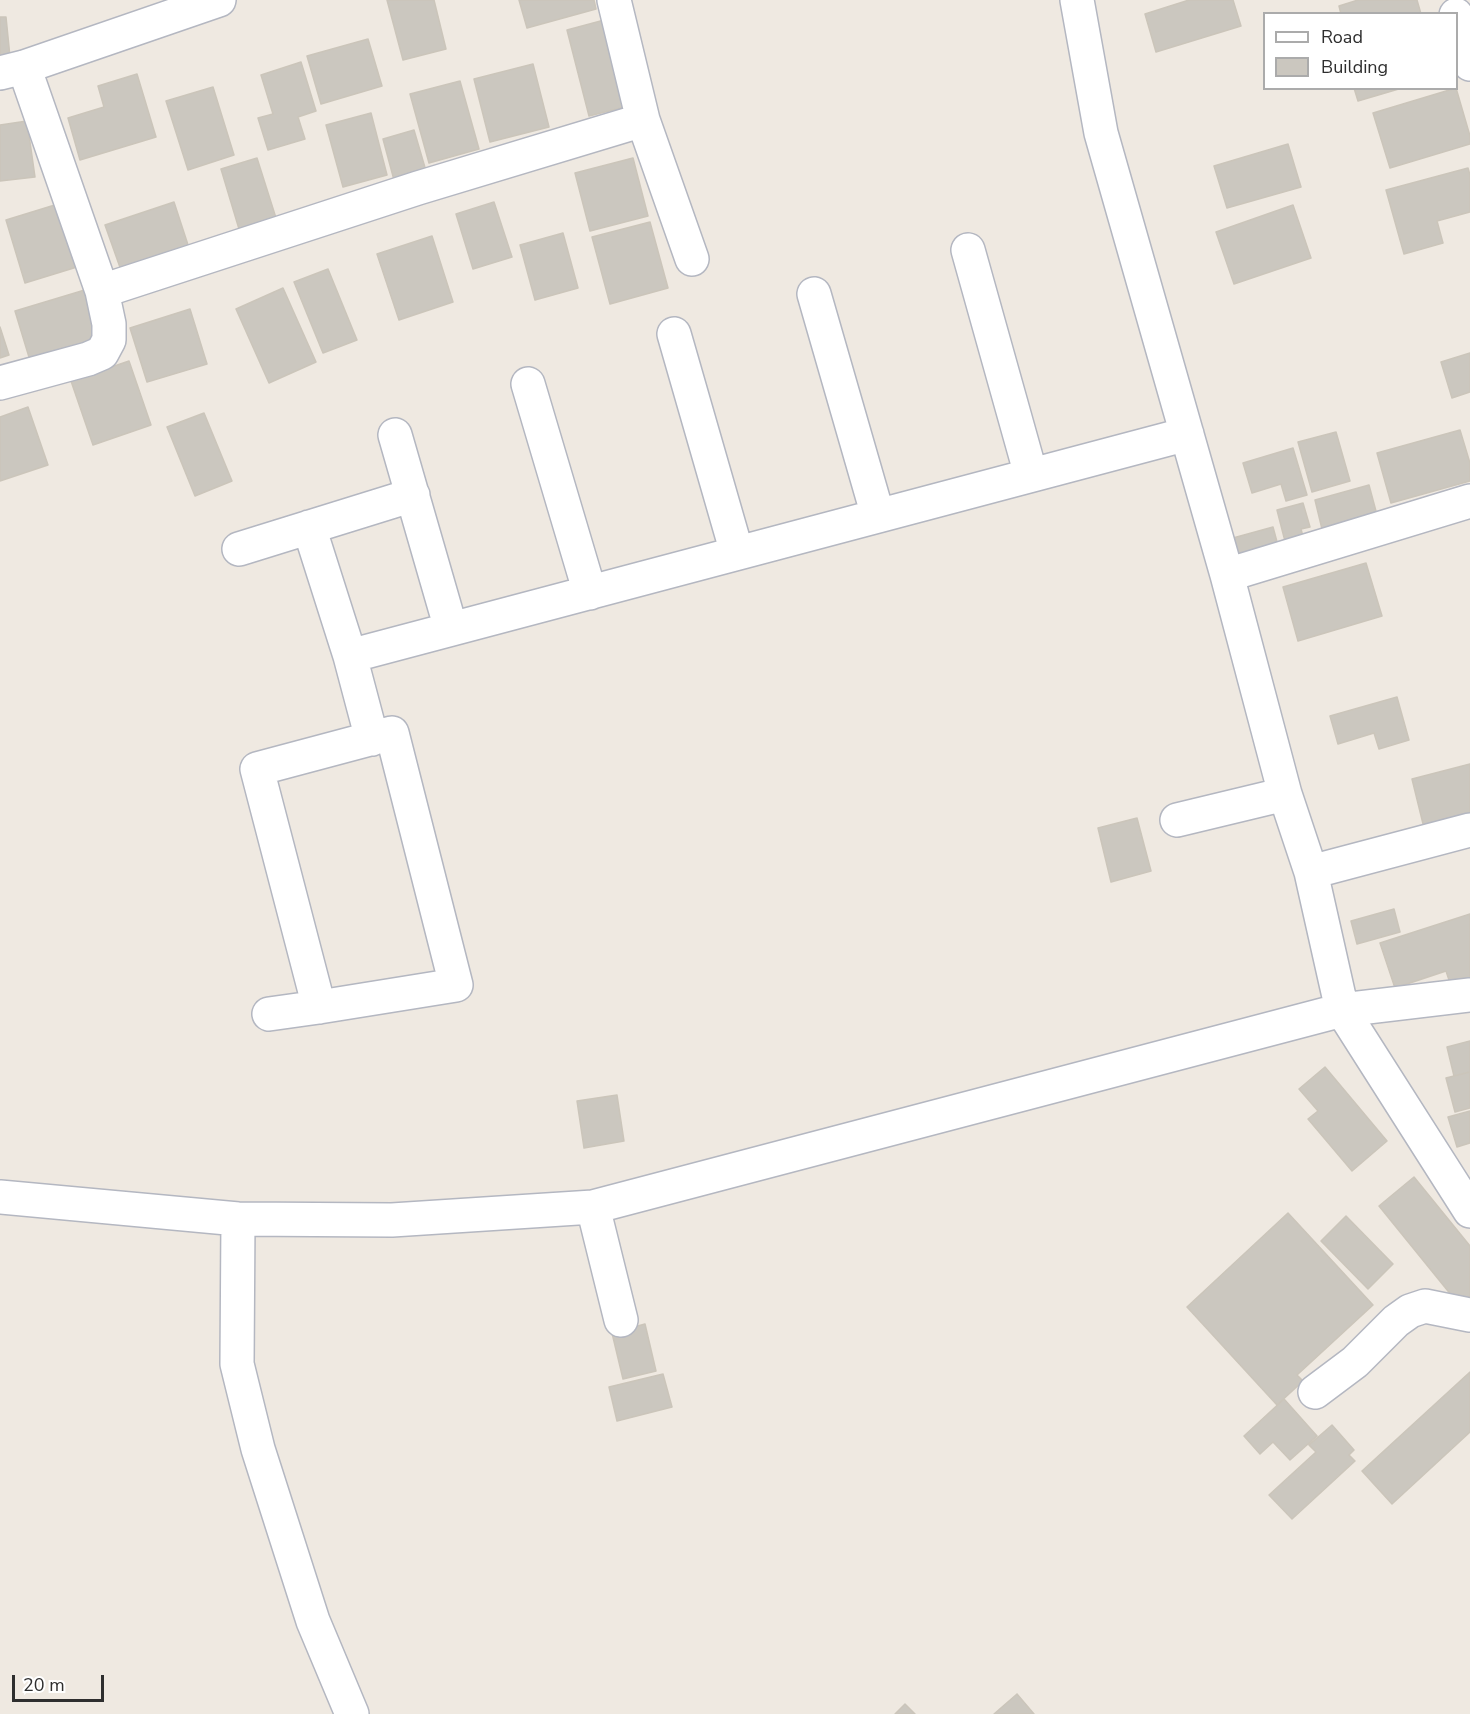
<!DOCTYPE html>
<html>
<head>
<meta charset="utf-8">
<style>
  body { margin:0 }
  #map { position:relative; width:1470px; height:1714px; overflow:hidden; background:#efe9e1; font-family:"Nunito Sans",sans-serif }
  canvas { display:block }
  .legend { position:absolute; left:1263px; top:12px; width:195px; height:78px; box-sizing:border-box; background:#fff; border:2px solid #ababab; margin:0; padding:8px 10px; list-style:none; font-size:18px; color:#2e2e2e }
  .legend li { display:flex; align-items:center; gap:12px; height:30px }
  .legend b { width:30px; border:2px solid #ababab }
  .scale { position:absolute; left:12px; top:1675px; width:92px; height:27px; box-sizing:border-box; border:3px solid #2e2e2e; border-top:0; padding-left:8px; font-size:18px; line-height:21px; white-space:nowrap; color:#2e2e2e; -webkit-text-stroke:4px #fff; paint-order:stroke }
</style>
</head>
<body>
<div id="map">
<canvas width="1470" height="1714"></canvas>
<ul class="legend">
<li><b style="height:8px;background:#fff"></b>Road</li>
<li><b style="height:16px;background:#cbc7bf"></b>Building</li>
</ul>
<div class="scale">20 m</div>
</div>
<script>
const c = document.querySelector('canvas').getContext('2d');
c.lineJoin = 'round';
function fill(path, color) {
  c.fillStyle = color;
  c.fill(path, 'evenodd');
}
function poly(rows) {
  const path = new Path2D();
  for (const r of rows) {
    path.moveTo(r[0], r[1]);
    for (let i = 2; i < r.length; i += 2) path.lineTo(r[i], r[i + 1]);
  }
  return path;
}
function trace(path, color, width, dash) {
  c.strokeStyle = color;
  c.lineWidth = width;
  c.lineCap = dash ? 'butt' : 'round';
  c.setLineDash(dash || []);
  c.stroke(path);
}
const building = poly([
  [387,0,434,0,446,49,403,60,387,0],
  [519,0,594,0,596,9,527,28,519,0],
  [1189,0,1233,0,1241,26,1156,52,1145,14,1189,0],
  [1358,0,1417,0,1421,14,1341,14,1339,6,1358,0],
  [0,17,6,17,11,67,0,68,0,17],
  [608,19,629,106,589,116,567,30,608,19],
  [368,39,382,86,321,104,307,56,368,39],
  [301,62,316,111,298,117,305,139,268,150,258,118,273,114,261,75,301,62],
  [533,64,549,127,490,142,474,79,533,64],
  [137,74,156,137,80,160,68,118,104,107,98,86,137,74],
  [460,81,479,149,429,163,410,94,460,81],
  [213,87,234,155,188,170,166,101,213,87],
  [1354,88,1402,88,1358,101,1354,88],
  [1456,88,1470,136,1470,144,1390,168,1373,113,1456,88],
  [371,113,387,175,343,187,326,125,371,113],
  [27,121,35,177,0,181,0,125,27,121],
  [414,130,426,171,394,180,383,139,414,130],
  [1288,144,1301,187,1227,208,1214,166,1288,144],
  [257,158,276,218,239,229,221,169,257,158],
  [633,158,648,216,590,231,575,173,633,158],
  [1468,168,1470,175,1470,212,1437,221,1443,243,1404,254,1386,190,1468,168],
  [174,202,190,251,122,273,105,225,174,202],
  [494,202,512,257,473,269,456,214,494,202],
  [58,204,77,267,25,283,6,220,58,204],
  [1293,205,1311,258,1234,284,1216,232,1293,205],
  [650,222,668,288,610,304,592,237,650,222],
  [563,233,578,288,535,300,520,245,563,233],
  [432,236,453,302,399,320,377,254,432,236],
  [328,269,357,340,323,353,294,282,328,269],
  [283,288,316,362,269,383,236,309,283,288],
  [88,289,105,344,32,367,15,311,88,289],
  [190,309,207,364,147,382,130,328,190,309],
  [0,327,9,355,0,358,0,327],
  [1470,353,1470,392,1452,398,1441,362,1470,353],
  [129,361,151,425,93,445,71,381,129,361],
  [28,407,48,465,0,481,0,417,28,407],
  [204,413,232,481,195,496,167,427,204,413],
  [1460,430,1470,463,1470,481,1391,503,1377,453,1460,430],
  [1336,432,1350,481,1312,492,1298,442,1336,432],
  [1293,448,1307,495,1286,501,1281,484,1252,493,1243,463,1293,448],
  [1369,485,1377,515,1322,529,1315,500,1369,485],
  [1303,503,1310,527,1301,529,1306,548,1288,553,1277,510,1303,503],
  [1273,527,1280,553,1240,564,1233,538,1273,527],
  [1366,563,1382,616,1298,641,1283,587,1366,563],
  [1397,697,1409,740,1379,749,1374,733,1338,744,1330,716,1397,697],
  [1470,764,1470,824,1426,836,1412,779,1470,764],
  [1137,818,1151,871,1111,882,1098,828,1137,818],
  [1394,909,1400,932,1357,944,1351,921,1394,909],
  [1470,914,1470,980,1451,986,1446,971,1395,988,1380,943,1470,914],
  [1470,1041,1470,1072,1454,1076,1447,1047,1470,1041],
  [1325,1067,1387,1141,1352,1171,1308,1119,1318,1111,1299,1089,1325,1067],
  [1470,1072,1470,1108,1455,1112,1446,1078,1470,1072],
  [617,1095,624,1141,584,1148,577,1101,617,1095],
  [1470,1111,1470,1143,1457,1147,1448,1117,1470,1111],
  [1414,1177,1470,1246,1470,1308,1465,1312,1379,1206,1414,1177],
  [1288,1213,1373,1305,1297,1375,1303,1381,1277,1405,1187,1307,1288,1213],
  [1346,1216,1393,1264,1368,1289,1321,1241,1346,1216],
  [645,1324,656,1371,623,1379,612,1333,645,1324],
  [1470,1372,1470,1432,1392,1504,1362,1471,1470,1372],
  [663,1374,672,1407,617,1421,609,1387,663,1374],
  [1284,1399,1317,1436,1290,1460,1273,1442,1260,1454,1244,1436,1284,1399],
  [1332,1425,1354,1450,1349,1455,1355,1461,1292,1519,1269,1495,1316,1452,1309,1445,1332,1425],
  [1017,1694,1034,1714,994,1714,1017,1694],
  [905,1704,915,1714,895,1714,905,1704]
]);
fill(building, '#cbc7bf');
trace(building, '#cbc5ba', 1.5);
const minor = poly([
  [614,0,643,120,692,259],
  [1077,0,1101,133,1227,575,1285,794,1311,872,1342,1010,1470,1211],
  [1456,15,1470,64],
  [0,73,24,67,219,0],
  [968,250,1031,475],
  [102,291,418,188,643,120],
  [814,294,878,516],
  [674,334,737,553],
  [0,383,88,359,102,353,109,340,109,324,102,291,24,67],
  [528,384,590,593],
  [395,435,451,629],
  [309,527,350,656,372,739],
  [239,549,413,495],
  [1227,575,1470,501],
  [350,656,1187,434],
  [1177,820,1285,794],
  [1311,872,1470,830],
  [269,1014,319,1007,456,985,392,733,257,769,319,1007],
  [0,1197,238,1219,392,1220,593,1207,1342,1010,1470,995],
  [593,1207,621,1320],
  [238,1219,237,1364,258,1449,313,1621,352,1714],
  [1315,1392,1355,1362,1396,1321,1410,1311,1425,1306,1470,1315]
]);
trace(minor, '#b4b7c1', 36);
trace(minor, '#fff', 33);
</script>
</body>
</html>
